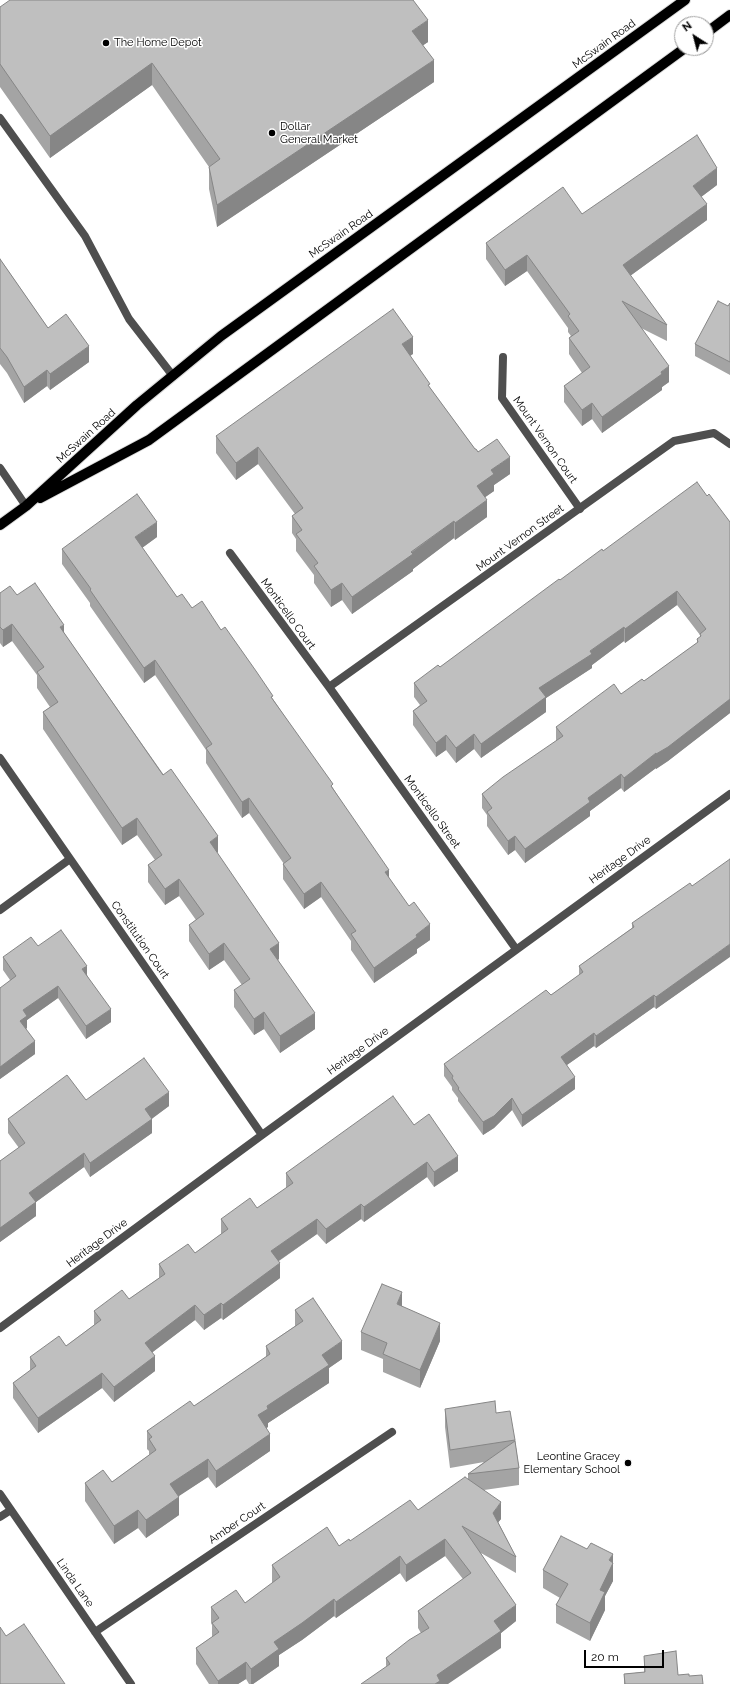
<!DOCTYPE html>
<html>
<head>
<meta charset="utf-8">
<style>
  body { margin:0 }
  #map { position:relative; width:730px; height:1684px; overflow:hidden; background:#fff; font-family:Raleway,sans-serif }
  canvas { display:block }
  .north { position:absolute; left:674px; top:16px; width:40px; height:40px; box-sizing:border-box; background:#fff; border:1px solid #999; border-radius:50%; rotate:324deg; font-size:11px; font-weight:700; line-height:16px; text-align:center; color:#000 }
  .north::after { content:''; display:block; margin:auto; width:14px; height:18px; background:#000; clip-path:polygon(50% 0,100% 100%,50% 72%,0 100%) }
  .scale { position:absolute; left:584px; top:1650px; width:80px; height:18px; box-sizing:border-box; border:2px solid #000; border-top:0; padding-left:5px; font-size:12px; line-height:14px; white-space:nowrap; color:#000; -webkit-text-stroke:3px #fff; paint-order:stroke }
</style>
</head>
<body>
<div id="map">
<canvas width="730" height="1684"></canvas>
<div class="north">N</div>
<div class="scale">20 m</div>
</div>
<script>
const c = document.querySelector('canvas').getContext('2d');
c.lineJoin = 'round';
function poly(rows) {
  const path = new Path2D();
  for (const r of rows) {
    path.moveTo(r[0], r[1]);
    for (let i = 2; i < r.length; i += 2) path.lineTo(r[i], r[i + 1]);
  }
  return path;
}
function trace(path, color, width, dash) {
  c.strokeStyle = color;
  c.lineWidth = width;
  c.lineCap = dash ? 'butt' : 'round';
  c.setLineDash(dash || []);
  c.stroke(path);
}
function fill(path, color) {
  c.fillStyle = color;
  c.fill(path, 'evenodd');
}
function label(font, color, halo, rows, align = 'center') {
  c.font = font + ' Raleway,sans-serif';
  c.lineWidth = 3;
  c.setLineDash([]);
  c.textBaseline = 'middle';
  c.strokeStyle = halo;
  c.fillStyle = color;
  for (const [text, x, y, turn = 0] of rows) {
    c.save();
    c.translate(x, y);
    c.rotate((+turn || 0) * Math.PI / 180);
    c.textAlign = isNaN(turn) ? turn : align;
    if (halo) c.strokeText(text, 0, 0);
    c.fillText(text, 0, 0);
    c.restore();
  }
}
const primary = poly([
  [706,33,730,15],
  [40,498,149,440,685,48],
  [0,525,26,506,137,405,221,336,685,0]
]);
trace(primary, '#dbdbdb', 12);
trace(poly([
  [0,118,85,236,129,319,173,376]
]), '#4f4f4f', 8);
trace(poly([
  [503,357,502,398,580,509],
  [0,468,26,506],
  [230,553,329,687,516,949],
  [329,687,674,441,714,433,730,444],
  [0,758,262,1135],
  [0,910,70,859],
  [0,1328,262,1135,730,794],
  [0,1494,131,1684],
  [0,1517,11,1510],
  [95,1632,392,1432]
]), '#4f4f4f', 8);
trace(primary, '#000', 10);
fill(poly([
  [0,7,428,42,423,45,434,82,217,227,209,189,209,167,152,85,50,158,0,87],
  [717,185,701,197,707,220,630,276,667,325,667,341,641,328,669,382,662,387,662,390,602,433,592,419,582,426,564,402,564,386,582,373,569,354,569,338,571,336,568,332,568,328,527,271,505,286,486,259,486,243,582,214],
  [0,259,48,328,89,362,50,390,47,386,24,403,7,373,0,364],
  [730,303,730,375,695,356,695,344,728,306],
  [413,354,410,356,430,388,475,449,510,474,494,485,494,491,485,497,487,517,455,540,454,538,413,569,413,571,352,614,342,600,331,607,314,583,314,575,296,551,296,539,292,533,292,516,295,514,258,464,236,480,216,453,216,436],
  [707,496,730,522,730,713,668,761,656,769,656,768,624,792,621,788,590,811,590,816,525,863,515,850,508,855,487,826,487,815,482,808,482,794,556,741,556,727,621,694,644,681,697,643,697,639,700,637,700,635,677,605,625,643,624,641,592,665,592,668,546,698,546,712,481,758,474,749,456,763,446,750,436,757,413,725,413,711,420,705,414,697,414,683,440,667,560,580,603,551],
  [157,537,142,548,177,597,221,630,273,699,333,788,389,878,430,940,417,949,417,953,374,983,351,950,351,941,321,897,304,909,283,879,283,864,284,864,249,813,242,818,206,763,206,750,155,675,144,683,90,606,90,603,62,564,62,549],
  [0,593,17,595,64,633,218,852,217,853,279,959,278,960,315,1029,280,1053,264,1029,254,1035,234,1007,234,990,242,985,224,960,209,970,189,941,189,925,196,920,179,896,165,905,148,882,148,865,155,860,137,835,122,845,43,729,43,712,50,707,37,688,37,675,12,641,3,647,0,643],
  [632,923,715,967,656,1009,654,1007,596,1048,594,1046,567,1065,575,1089,522,1127,512,1110,494,1128,483,1135,458,1101,458,1098,452,1090,452,1087,444,1076,444,1064,551,995,579,975,579,966,632,928],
  [38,946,87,975,111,1022,86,1039,58,998,27,1020,27,1028,26,1029,35,1054,0,1079,10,980,3,970,3,957],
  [86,1100,169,1106,152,1118,152,1133,90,1177,84,1167,36,1202,36,1216,0,1242,0,1161,19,1148,8,1133,8,1119],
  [414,1125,458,1171,434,1187,427,1177,364,1222,361,1219,326,1244,317,1234,279,1261,280,1278,223,1320,221,1318,204,1330,195,1320,152,1352,155,1371,114,1402,102,1388,38,1433,13,1398,13,1383,30,1371,30,1357,66,1346,94,1325,94,1311,129,1299,159,1278,159,1264,195,1253,221,1234,221,1219,257,1208,286,1188,286,1173],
  [402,1306,440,1341,420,1388,383,1372,383,1359,361,1350,361,1332],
  [295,1310,342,1359,329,1368,329,1383,268,1423,268,1427,266,1428,270,1451,216,1488,208,1477,178,1496,179,1515,146,1538,138,1528,114,1544,85,1501,85,1483,112,1482,149,1455,149,1451,147,1449,147,1431,194,1406,266,1357,266,1346,295,1326],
  [445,1409,496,1413,515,1440,519,1468,519,1485,484,1490,501,1519,498,1522,516,1557,516,1573,481,1553,516,1621,501,1633,501,1648,386,1666,386,1658,421,1633,418,1628,418,1611,463,1579,445,1556,406,1582,400,1573,336,1618,334,1616,302,1640,279,1655,279,1666,253,1684,249,1684,246,1679,238,1684,209,1684,196,1664,196,1648,212,1637,212,1625,211,1623,211,1607,245,1603,273,1583,272,1582,272,1565,339,1546,418,1510,468,1479,468,1474,484,1462,450,1468,445,1427],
  [613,1562,613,1581,605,1596,605,1610,590,1641,556,1623,556,1605,560,1598,543,1588,543,1570],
  [644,1656,678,1675,689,1676,703,1684,624,1684,624,1674,644,1672]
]), '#a4a4a4');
fill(poly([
  [428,20,428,42,412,53,412,31],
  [434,60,434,82,217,227,217,205],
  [152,63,152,85,50,158,50,136],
  [717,168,717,185,693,203,693,186],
  [707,204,707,220,623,281,623,265],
  [527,255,527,271,505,286,505,270],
  [413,337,413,354,402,361,402,344],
  [89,346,89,362,50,390,50,374],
  [669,366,669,382,662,387,662,390,602,433,602,417],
  [47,370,47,386,24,403,24,387],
  [592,403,592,419,582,426,582,410],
  [258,447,258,464,236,480,236,463],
  [510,457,510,474,494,485,494,491,477,503,477,486,491,470],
  [487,500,487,517,455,540,455,523],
  [454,521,454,538,413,569,413,571,352,614,352,597],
  [157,522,157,537,135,553,135,537],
  [342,583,342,600,331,607,331,590],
  [677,591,677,605,625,643,625,629],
  [12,624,12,641,3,647,3,630],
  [64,625,64,641,60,627],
  [624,627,624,641,592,665,592,668,546,698,546,712,481,758,481,744,539,688],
  [155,660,155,675,144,683,144,668],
  [730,699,730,713,668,761,656,769,656,754],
  [474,734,474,749,456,763,456,748],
  [446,735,446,750,436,757,436,743],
  [656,753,656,768,624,792,624,778],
  [621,774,621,788,590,811,590,816,525,863,525,849,588,798],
  [249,798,249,813,242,818,242,802],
  [137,818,137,835,122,845,122,828],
  [218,836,218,852,210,859,210,842],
  [515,836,515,850,508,855,508,841],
  [389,870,389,885,385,872],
  [179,879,179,896,165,905,165,889],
  [321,882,321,897,304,909,304,894],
  [430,924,430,940,417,949,417,953,374,983,374,968],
  [224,943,224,960,209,970,209,954],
  [279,943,279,959,270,965,270,949],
  [730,944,730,957,656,1009,656,997],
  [87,966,87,978,82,969],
  [58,986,58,998,27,1020,27,1028,20,1033,20,1021,23,1010],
  [654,995,654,1007,596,1048,596,1036],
  [111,1009,111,1022,86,1039,86,1026],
  [264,1012,264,1029,254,1035,254,1019],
  [315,1013,315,1029,280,1053,280,1036],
  [594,1033,594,1046,561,1069,561,1057],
  [35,1041,35,1054,0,1079,0,1067],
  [575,1077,575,1089,522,1127,522,1115],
  [169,1092,169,1106,145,1124,145,1109],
  [512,1098,512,1110,494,1128,483,1135,483,1122],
  [152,1119,152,1133,90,1177,90,1163],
  [84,1153,84,1167,36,1202,36,1216,0,1242,0,1228,29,1193],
  [458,1156,458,1171,434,1187,434,1172],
  [427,1162,427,1177,364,1222,364,1207],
  [361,1204,361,1219,326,1244,326,1229],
  [317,1219,317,1234,271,1266,271,1251],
  [280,1263,280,1278,223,1320,223,1305],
  [402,1292,402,1310,397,1304],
  [221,1303,221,1318,204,1330,204,1315],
  [195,1305,195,1320,145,1358,145,1343],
  [440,1323,440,1341,420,1388,420,1370],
  [342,1341,342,1359,329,1368,329,1383,268,1423,268,1427,258,1433,258,1415,322,1355],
  [155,1356,155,1371,114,1402,114,1387],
  [102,1373,102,1388,38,1433,38,1418],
  [270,1434,270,1451,216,1488,216,1471],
  [208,1459,208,1477,170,1502,170,1484],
  [179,1497,179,1515,146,1538,146,1520],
  [501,1502,501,1519,493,1529,493,1513],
  [138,1510,138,1528,114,1544,114,1526],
  [445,1539,445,1556,406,1582,406,1565],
  [613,1554,613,1581,605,1596,605,1610,590,1641,590,1623,600,1590,609,1560],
  [400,1556,400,1573,336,1618,336,1602],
  [334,1599,334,1616,302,1640,279,1655,279,1666,253,1684,251,1684,251,1669,274,1642],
  [516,1605,516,1621,501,1633,501,1648,448,1684,435,1684,437,1675,494,1621],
  [246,1662,246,1679,238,1684,218,1684,218,1681]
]), '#868686');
const building = poly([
  [10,0,413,0,428,20,412,31,434,60,217,205,209,167,220,159,152,63,50,136,0,64,0,7,10,0],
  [697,135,717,168,693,186,707,204,623,265,667,325,622,301,669,366,661,372,662,374,602,417,592,403,582,410,564,386,590,367,569,338,579,331,568,316,570,314,527,255,505,270,486,243,563,187,582,214,697,135],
  [0,259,48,328,66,314,89,346,50,374,47,370,24,387,7,357,0,348,0,259],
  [718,301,728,306,730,303,730,362,695,344,718,301],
  [393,309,413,337,402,344,430,384,428,385,475,449,476,449,478,452,497,439,510,457,491,470,494,474,477,486,487,500,455,523,454,521,411,552,413,554,352,597,342,583,331,590,314,566,318,563,296,534,302,530,292,516,303,508,258,447,236,463,216,436,393,309],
  [697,482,707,496,709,494,730,522,730,699,668,747,656,754,656,753,624,778,621,774,588,798,590,802,525,849,515,836,508,841,487,812,492,808,482,794,503,777,563,736,556,727,614,684,621,694,642,679,644,681,698,642,697,639,701,636,700,634,706,629,677,591,625,629,624,627,590,651,592,654,539,688,546,697,481,744,474,734,456,748,446,735,436,743,413,711,427,701,414,683,438,665,440,667,559,579,560,580,602,549,603,551,697,482],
  [137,494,157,522,135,537,177,597,182,594,192,608,202,601,221,630,225,627,256,671,273,696,271,697,333,784,331,786,389,870,385,872,409,906,414,902,430,924,416,935,417,937,374,968,351,934,356,931,321,882,304,894,283,864,291,858,249,798,242,802,206,748,212,744,155,660,144,668,90,590,91,589,62,549,137,494],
  [35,583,64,625,60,627,163,775,171,769,218,836,210,842,279,943,270,949,315,1013,280,1036,264,1012,254,1019,234,990,250,979,224,943,209,954,189,925,204,914,179,879,165,889,148,865,162,855,137,818,122,828,43,712,58,702,37,672,44,667,12,624,3,630,0,627,0,593,10,586,17,595,35,583],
  [730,859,730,944,656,997,654,995,596,1036,594,1033,561,1057,575,1077,522,1115,512,1098,494,1116,483,1122,458,1089,459,1088,452,1078,453,1076,444,1064,546,990,551,995,583,972,579,966,634,927,632,923,690,883,692,886,730,859],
  [61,930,87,966,82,969,111,1009,86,1026,58,986,23,1010,27,1016,20,1021,35,1041,0,1067,0,988,16,976,3,957,31,937,38,946,61,930],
  [144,1058,169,1092,145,1109,152,1119,90,1163,84,1153,29,1193,36,1202,0,1228,0,1161,25,1143,8,1119,67,1075,86,1100,144,1058],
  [393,1096,414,1125,429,1114,458,1156,434,1172,427,1162,364,1207,361,1204,326,1229,317,1219,271,1251,280,1263,223,1305,221,1303,204,1315,195,1305,145,1343,155,1356,114,1387,102,1373,38,1418,13,1383,36,1366,30,1357,59,1336,66,1346,101,1320,94,1311,122,1290,129,1299,165,1274,159,1264,188,1244,195,1253,228,1229,221,1219,250,1198,257,1208,293,1183,286,1173,393,1096],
  [382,1284,402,1292,397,1304,440,1323,420,1370,383,1354,387,1343,361,1332,382,1284],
  [313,1298,342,1341,322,1355,329,1365,267,1406,268,1409,258,1415,270,1434,216,1471,208,1459,170,1484,179,1497,146,1520,138,1510,114,1526,85,1483,103,1470,112,1482,156,1450,149,1439,152,1437,147,1431,190,1401,194,1406,270,1354,266,1346,303,1321,295,1310,313,1298],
  [495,1401,496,1413,510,1411,515,1440,450,1450,445,1409,495,1401],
  [515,1441,519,1468,468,1474,515,1441],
  [465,1477,501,1502,493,1513,516,1557,462,1526,516,1605,494,1621,501,1631,437,1675,440,1681,435,1684,361,1684,390,1664,386,1658,409,1640,429,1628,418,1611,471,1573,445,1539,406,1565,400,1556,336,1602,334,1599,302,1623,274,1642,279,1649,251,1669,246,1662,218,1681,196,1648,219,1632,212,1623,219,1618,211,1607,236,1590,245,1603,280,1577,272,1565,327,1527,339,1546,349,1539,350,1541,410,1500,418,1510,465,1477],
  [561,1536,587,1549,591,1543,613,1554,609,1560,613,1563,600,1590,605,1592,590,1623,556,1605,568,1584,543,1570,561,1536],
  [24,1624,65,1684,0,1684,0,1627,6,1636,24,1624],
  [676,1651,678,1675,689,1674,689,1676,702,1675,703,1684,625,1684,624,1674,645,1672,644,1656,676,1651]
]);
fill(building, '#bfbfbf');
trace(building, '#868686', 1);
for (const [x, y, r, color] of [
  [106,43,4,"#000"],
  [272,133,4,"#000"],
  [628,1463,4,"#000"]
]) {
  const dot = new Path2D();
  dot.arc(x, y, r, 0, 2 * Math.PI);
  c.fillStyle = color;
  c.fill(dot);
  trace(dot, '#fff', 1.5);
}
label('11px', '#000', '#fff', [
  ["The Home Depot",114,43],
  ["Dollar",280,127],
  ["General Market",280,140],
  ["Leontine Gracey",620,1457,"right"],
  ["Elementary School",620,1470,"right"]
], 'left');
label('11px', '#000', '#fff', [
  ["McSwain Road",604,44,-36],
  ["McSwain Road",341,234,-35],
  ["McSwain Road",86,436,-42],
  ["Mount Vernon Court",545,440,55],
  ["Mount Vernon Street",520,538,-36],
  ["Monticello Court",288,614,54],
  ["Monticello Street",432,812,54],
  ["Heritage Drive",620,860,-36],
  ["Constitution Court",140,940,55],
  ["Heritage Drive",358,1051,-36],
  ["Heritage Drive",97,1243,-37],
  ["Amber Court",237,1523,-34],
  ["Linda Lane",75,1583,55]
]);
</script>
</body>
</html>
